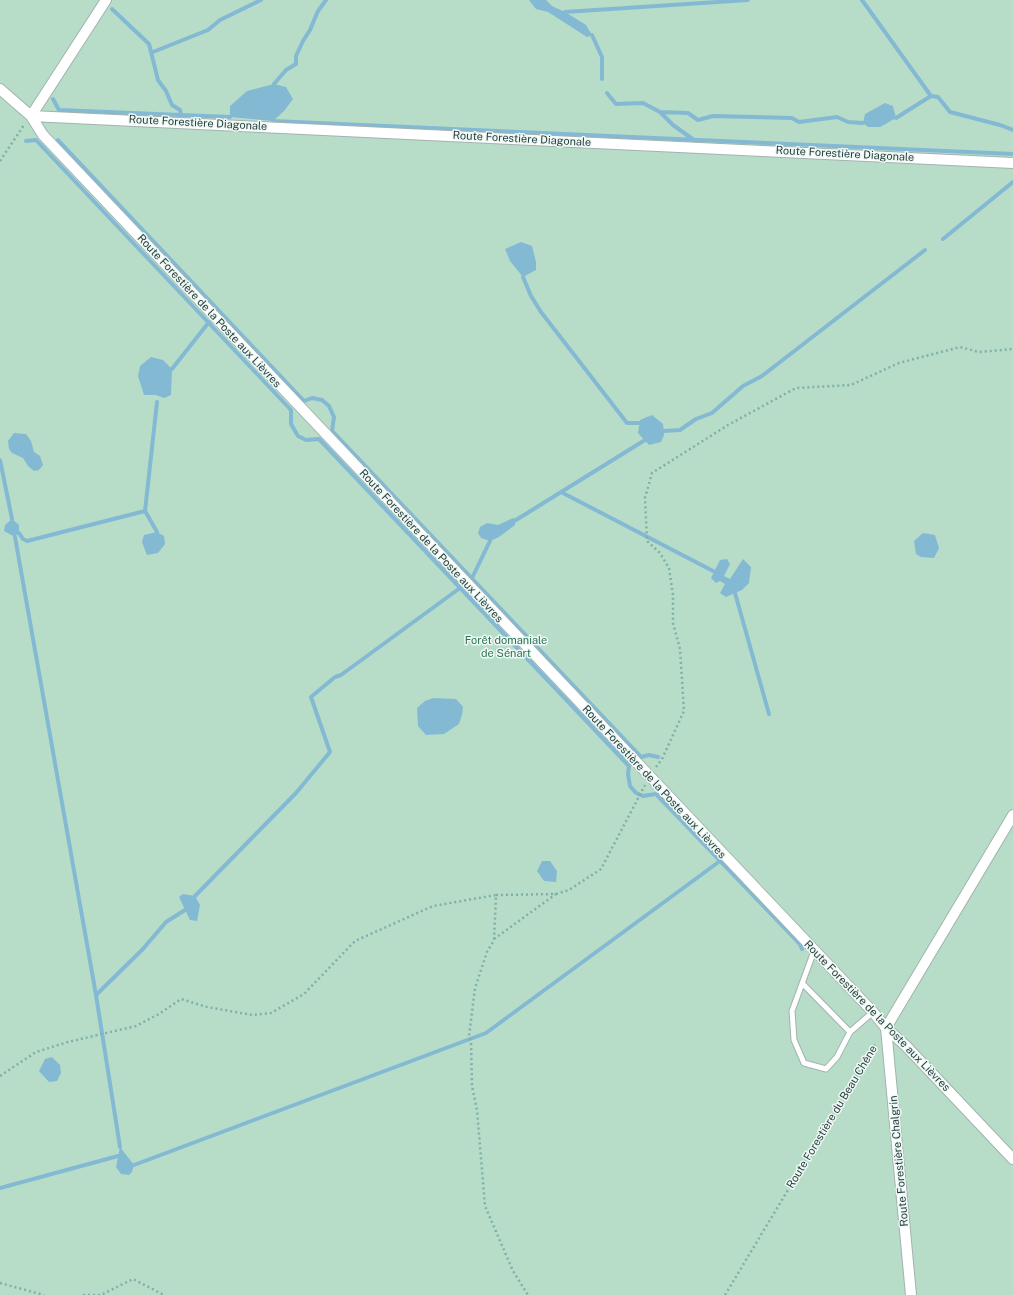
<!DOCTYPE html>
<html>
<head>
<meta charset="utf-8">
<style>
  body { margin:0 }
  canvas { display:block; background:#dfebe8 }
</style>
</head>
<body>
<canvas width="1013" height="1295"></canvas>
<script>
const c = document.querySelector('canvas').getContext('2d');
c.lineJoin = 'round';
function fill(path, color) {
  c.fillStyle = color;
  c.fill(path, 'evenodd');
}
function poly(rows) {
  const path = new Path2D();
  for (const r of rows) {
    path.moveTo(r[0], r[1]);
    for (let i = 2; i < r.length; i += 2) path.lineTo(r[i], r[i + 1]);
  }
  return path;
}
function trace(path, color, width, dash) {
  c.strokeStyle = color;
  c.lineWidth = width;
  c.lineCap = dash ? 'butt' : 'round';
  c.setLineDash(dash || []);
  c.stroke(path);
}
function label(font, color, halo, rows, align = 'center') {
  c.font = font + ' "Public Sans",sans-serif';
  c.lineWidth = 3;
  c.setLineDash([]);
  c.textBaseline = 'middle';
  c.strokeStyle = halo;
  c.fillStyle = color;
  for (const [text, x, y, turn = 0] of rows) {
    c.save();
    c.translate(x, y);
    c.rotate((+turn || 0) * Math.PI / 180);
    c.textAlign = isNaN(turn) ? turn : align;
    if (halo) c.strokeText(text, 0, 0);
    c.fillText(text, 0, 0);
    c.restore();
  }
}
fill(poly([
  [0,0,1013,0,1013,1295,0,1295]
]), '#b7ddc8');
fill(poly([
  [529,0,546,0,552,6,565,12,586,25,592,35,587,37,548,12,536,9],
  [274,84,286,87,293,99,284,111,273,121,230,117,230,106,247,91],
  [885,103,893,106,896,118,880,127,868,127,863,123,865,114],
  [521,242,532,246,536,262,536,270,523,277,510,261,505,249],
  [151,357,163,360,172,369,171,395,164,398,156,395,144,395,138,376,140,366],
  [652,415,663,424,664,435,661,442,649,445,638,433,640,420],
  [14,433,26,434,31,441,34,452,40,456,43,465,39,470,34,471,28,466,23,458,12,453,9,449,8,441],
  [513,518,516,520,515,525,499,537,490,541,481,538,478,533,480,527,487,523,498,525],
  [12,519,19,525,19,533,15,537,4,531,5,525],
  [157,532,164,536,165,544,158,553,147,555,142,542,144,535],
  [923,533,935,535,939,548,934,558,921,557,916,554,914,541],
  [727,559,730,564,724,576,730,579,743,559,751,567,749,583,742,590,726,597,720,593,725,584,720,581,716,583,711,578,720,560],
  [433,698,456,699,463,707,462,715,459,724,444,734,426,735,418,726,417,708,425,701],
  [542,861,550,861,557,871,556,882,544,881,537,871],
  [183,894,195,896,200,905,197,921,190,920,179,897],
  [52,1057,60,1065,61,1073,57,1081,49,1082,39,1071,45,1059],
  [120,1147,134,1165,132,1172,129,1175,121,1174,116,1167]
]), '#84b9d3');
trace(poly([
  [862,0,931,96],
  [112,9,149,44,158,80,166,91,172,105,180,110,181,114],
  [565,12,748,0],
  [592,35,602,57,602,79],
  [153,52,208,30,220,20,261,0],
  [274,84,286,70,296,64,296,56,303,41,310,30,318,11,326,0],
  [607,93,616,104,643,103,660,112,673,125,694,140],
  [53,99,59,110,230,117],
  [660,112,688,113,698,120,713,116,792,118,799,122,837,117,848,122,863,123],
  [896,118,931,96,938,97,950,112,1000,125,1013,130],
  [273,121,1013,154],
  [58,140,304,401,312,398,322,400,329,406,334,417,332,431,641,757,649,755,658,757],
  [26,141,36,140,291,410,291,424,298,436,306,440,319,439,629,766,628,774,630,786,636,793,643,796,656,794,800,944,802,949],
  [943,239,1013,182],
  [523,277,531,296,541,312,627,423,639,423],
  [172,369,209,322],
  [157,402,145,511,157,532],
  [663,431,680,430,696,419,712,413,743,386,762,376,925,250],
  [0,460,12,519],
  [561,492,715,572],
  [516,520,645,440],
  [19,533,23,539,27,541,145,511],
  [15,537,96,995,120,1147],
  [472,578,490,541],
  [735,593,769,714],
  [195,896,296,793,330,752,311,697,335,677,341,675,460,588],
  [96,995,142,950,166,922,185,910],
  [134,1165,486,1033,720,861],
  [0,1188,118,1156]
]), '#84b9d3', 4);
const lane = poly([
  [814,951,792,1011,794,1040,804,1063,826,1069,837,1057,850,1032,873,1012],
  [802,983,850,1032]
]);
const street = poly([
  [0,89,31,116,43,135,873,1012,886,1028,906,1046,1013,1159],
  [31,116,1013,163],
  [31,116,106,0],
  [886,1028,911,1295],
  [886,1028,1013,815]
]);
trace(lane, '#a2b3b0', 7);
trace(street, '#a2b3b0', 12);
trace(poly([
  [0,161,24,125],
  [656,767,662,759,684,711,680,649,673,623,673,595,669,568,660,553,647,541,645,498,652,473,728,425,796,388,851,385,899,363,960,347,979,352,1013,349],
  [496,895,556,894,569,890,601,869,645,785],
  [494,939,556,894],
  [0,1076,36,1052,68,1042,136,1026,159,1014,181,999,207,1007,252,1015,271,1013,304,994,355,941,433,906,496,895,494,940,487,952,475,988,469,1036,471,1042,472,1086,477,1110,485,1206,513,1271,528,1295],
  [0,1283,44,1295],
  [83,1295,101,1295,133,1279,164,1295],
  [725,1295,876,1043]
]), '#7eb0a9', 2.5, [2, 3]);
trace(lane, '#fff', 5);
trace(street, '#fff', 10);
label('11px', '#1f3c39', '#f0f8f5', [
  ["Route Forestière Diagonale",198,123,3],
  ["Route Forestière Diagonale",522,139,3],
  ["Route Forestière Diagonale",845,154,3],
  ["Route Forestière de la Poste aux Lièvres",209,311,47],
  ["Route Forestière de la Poste aux Lièvres",431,546,47],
  ["Route Forestière de la Poste aux Lièvres",654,782,47],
  ["Route Forestière de la Poste aux Lièvres",877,1016,46],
  ["Route Forestière du Beau Chêne",832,1117,-59],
  ["Route Forestière Chalgrin",899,1161,-95]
]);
label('11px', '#287453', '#f0f8f5', [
  ["Forêt domaniale",506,641],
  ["de Sénart",506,654]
]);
</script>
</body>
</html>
